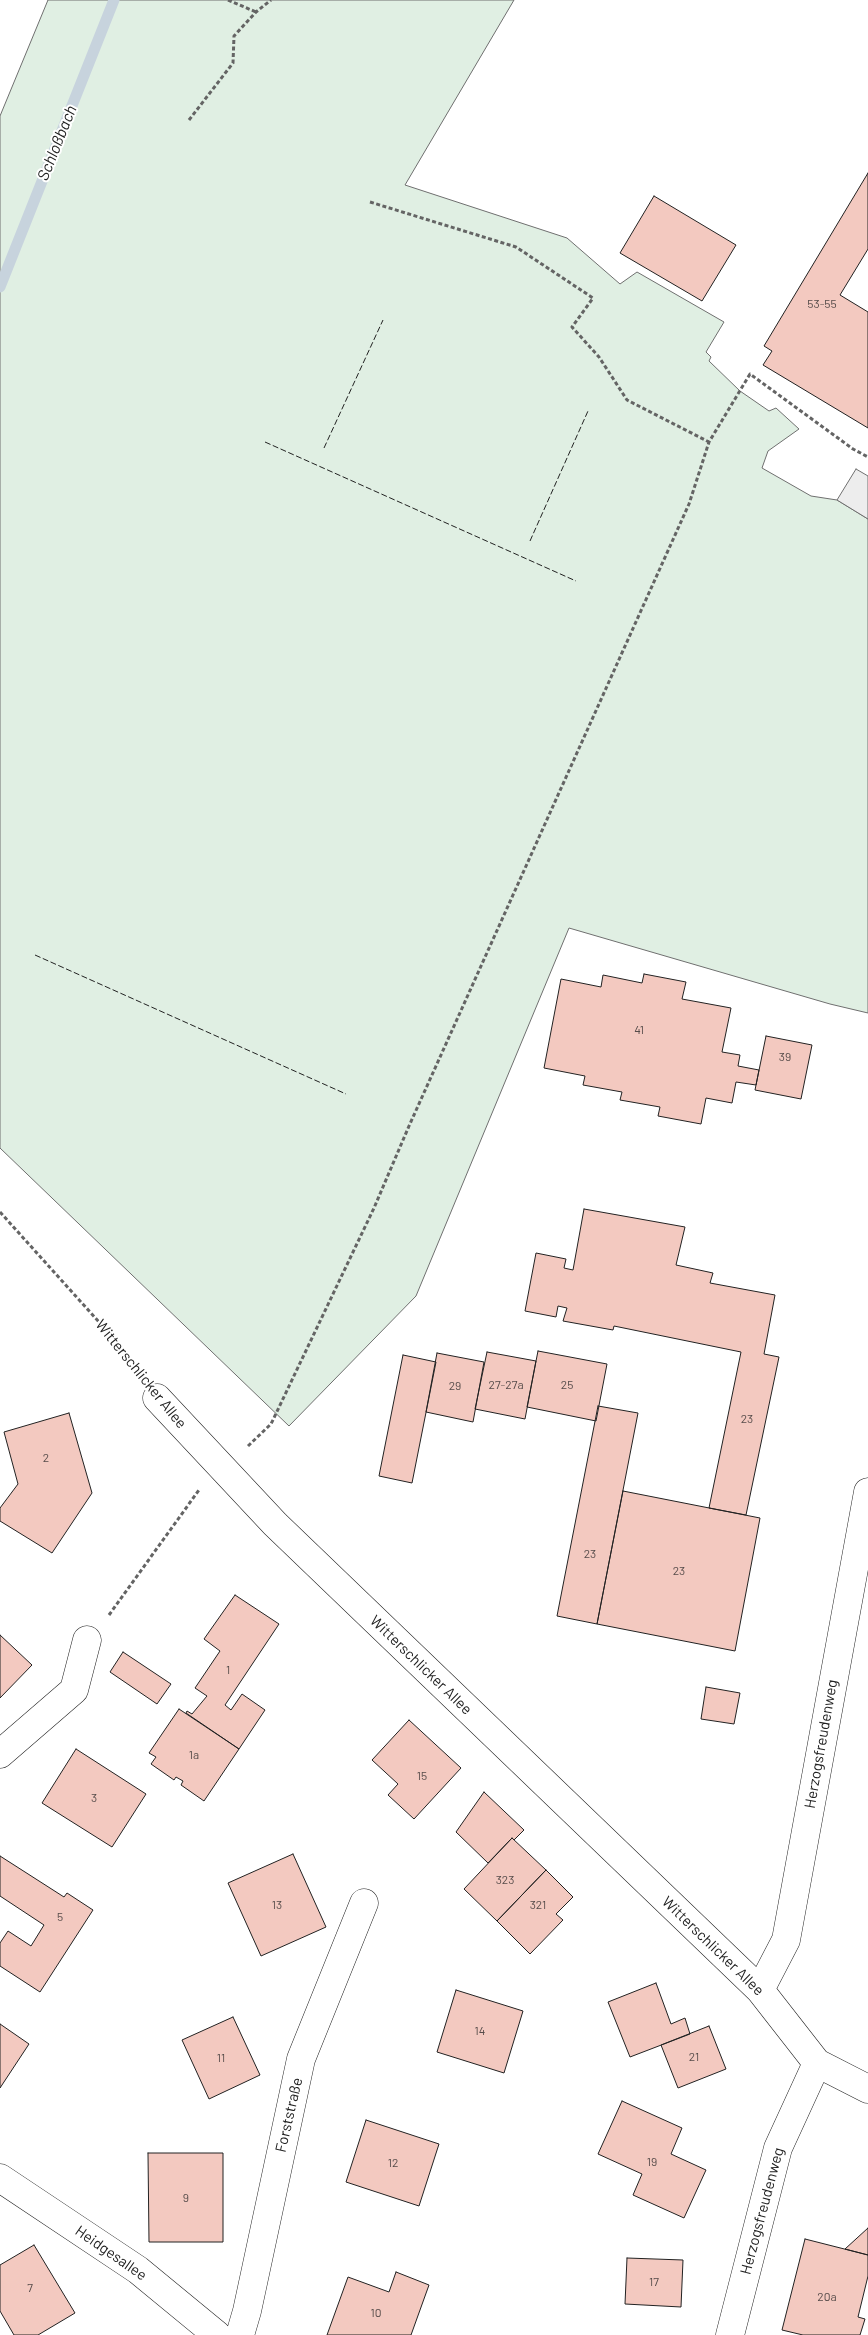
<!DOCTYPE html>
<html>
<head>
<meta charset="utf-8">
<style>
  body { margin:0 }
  canvas { display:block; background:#fff }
</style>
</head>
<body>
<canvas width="868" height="2335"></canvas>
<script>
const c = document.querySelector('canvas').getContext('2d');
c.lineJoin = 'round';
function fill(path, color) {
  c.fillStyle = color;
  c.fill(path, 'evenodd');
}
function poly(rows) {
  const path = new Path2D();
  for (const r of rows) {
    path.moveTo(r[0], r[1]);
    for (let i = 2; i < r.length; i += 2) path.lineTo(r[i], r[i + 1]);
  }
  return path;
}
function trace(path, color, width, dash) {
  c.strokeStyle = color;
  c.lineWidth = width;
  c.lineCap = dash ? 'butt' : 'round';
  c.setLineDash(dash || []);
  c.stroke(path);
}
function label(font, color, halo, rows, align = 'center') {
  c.font = font + ' Barlow,sans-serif';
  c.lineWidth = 4;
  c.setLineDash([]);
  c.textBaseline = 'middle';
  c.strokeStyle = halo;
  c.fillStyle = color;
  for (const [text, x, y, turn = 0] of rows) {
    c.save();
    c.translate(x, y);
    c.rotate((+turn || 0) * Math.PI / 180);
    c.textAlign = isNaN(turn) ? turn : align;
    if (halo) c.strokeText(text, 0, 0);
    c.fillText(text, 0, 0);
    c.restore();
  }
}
const green = poly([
  [48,0,514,0,405,185,567,238,620,284,637,272,724,322,706,352,711,357,709,361,740,391,769,411,776,408,799,429,768,451,762,468,811,496,837,500,868,519,868,1013,830,1004,569,928,416,1296,289,1426,0,1148,0,116,48,0]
]);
fill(green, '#e0efe3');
trace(green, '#6f6f6f', 1);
const parking = poly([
  [856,469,868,476,868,519,837,500,856,469]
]);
fill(parking, '#ededed');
trace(parking, '#6f6f6f', 1);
trace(poly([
  [0,287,114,0]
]), '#c7d3dd', 11);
const building = poly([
  [868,173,868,249,840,295,868,312,868,428,763,365,772,351,764,346,868,173],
  [654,196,736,245,702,301,620,253,654,196],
  [644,974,686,982,682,999,731,1008,722,1052,740,1055,738,1066,759,1070,756,1085,736,1082,732,1103,706,1098,701,1124,658,1116,660,1107,620,1100,622,1092,583,1085,585,1076,544,1068,561,979,601,987,603,975,642,983,644,974],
  [766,1036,812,1045,801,1099,755,1090,766,1036],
  [584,1209,685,1227,676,1265,713,1273,710,1283,775,1295,764,1354,779,1357,746,1515,709,1508,741,1352,614,1326,613,1330,563,1321,567,1308,558,1306,556,1317,525,1311,536,1253,566,1259,564,1268,573,1270,584,1209],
  [538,1351,607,1364,596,1421,527,1407,538,1351],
  [487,1352,536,1361,525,1419,475,1409,487,1352],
  [437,1353,484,1362,473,1422,426,1412,437,1353],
  [403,1355,436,1362,412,1483,379,1476,403,1355],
  [598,1406,638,1413,597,1624,557,1616,598,1406],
  [69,1413,92,1493,52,1553,0,1521,0,1508,18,1484,4,1432,69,1413],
  [623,1491,760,1518,735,1651,597,1624,623,1491],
  [235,1595,279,1624,225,1705,231,1710,242,1694,265,1710,239,1749,186,1713,187,1711,192,1714,207,1696,195,1688,220,1651,204,1639,235,1595],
  [0,1635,32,1665,0,1698,0,1635],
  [123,1652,171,1684,157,1704,110,1672,123,1652],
  [706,1687,740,1693,734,1724,701,1719,706,1687],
  [179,1709,239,1749,204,1801,181,1785,183,1781,176,1777,174,1780,151,1764,156,1757,149,1753,179,1709],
  [409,1720,461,1768,414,1819,388,1795,398,1784,372,1760,409,1720],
  [76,1749,146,1794,112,1847,42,1803,76,1749],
  [484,1792,524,1830,514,1840,512,1838,488,1863,456,1832,484,1792],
  [512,1838,546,1870,497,1921,464,1889,512,1838],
  [293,1854,326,1927,261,1956,228,1883,293,1854],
  [0,1856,64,1897,67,1893,93,1910,40,1992,0,1966,0,1943,8,1931,31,1946,44,1925,0,1896,0,1856],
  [546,1870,573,1897,556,1914,563,1920,530,1954,497,1921,546,1870],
  [656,1983,671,2024,685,2018,690,2034,630,2057,608,2002,656,1983],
  [456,1990,523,2011,504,2073,437,2052,456,1990],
  [233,2017,260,2075,209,2099,182,2040,233,2017],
  [0,2024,29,2044,0,2088,0,2024],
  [709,2026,726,2069,678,2088,661,2045,709,2026],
  [622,2101,682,2128,671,2154,706,2170,684,2218,633,2195,642,2174,598,2154,622,2101],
  [366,2120,439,2144,419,2206,346,2182,366,2120],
  [148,2153,223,2153,223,2242,149,2242,148,2153],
  [868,2228,868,2255,845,2249,868,2228],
  [805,2239,868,2255,868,2276,858,2317,865,2319,860,2335,803,2335,782,2330,805,2239],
  [34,2245,75,2313,38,2335,14,2335,0,2311,0,2265,34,2245],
  [627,2258,683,2260,681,2307,625,2304,627,2258],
  [396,2272,429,2285,411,2335,327,2335,348,2277,389,2292,396,2272]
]);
fill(building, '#f3c9c0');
trace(building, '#222', 1);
const street = poly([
  [157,1398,275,1524,760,1990,817,2063,868,2089],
  [0,1754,74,1690,87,1640],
  [760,1990,786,1940,868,1492],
  [0,2178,138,2270,217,2335],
  [240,2335,247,2311,301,2059,364,1903],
  [730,2335,778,2148,817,2063]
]);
trace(street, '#222', 29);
trace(poly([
  [228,0,256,12],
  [189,120,233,63,234,36,256,12,271,0],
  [370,202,516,247,593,298,572,327,599,357,627,400,709,442],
  [0,1212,117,1342,138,1372],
  [248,1446,271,1424,374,1208,409,1126,689,504,709,442,750,374,853,449,868,457],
  [109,1615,199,1490]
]), '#646464', 3, [4, 2.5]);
trace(street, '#fff', 28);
trace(poly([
  [265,442,576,581],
  [324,448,383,320],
  [530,541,588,411],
  [35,955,346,1094]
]), '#222', 1, [6, 2.5]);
label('12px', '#564c4a', null, [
  ["53-55",822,304],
  ["41",639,1030],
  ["39",785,1057],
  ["27-27a",506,1385],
  ["25",567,1385],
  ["29",455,1386],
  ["23",747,1419],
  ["2",46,1458],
  ["23",590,1554],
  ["23",679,1571],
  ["1",228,1670],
  ["1a",194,1755],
  ["15",422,1776],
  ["3",94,1798],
  ["323",505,1880],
  ["13",277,1905],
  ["321",538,1905],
  ["5",60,1917],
  ["14",480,2031],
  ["21",694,2057],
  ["11",221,2058],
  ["19",652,2162],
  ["12",393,2163],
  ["9",186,2198],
  ["17",654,2282],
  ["7",30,2288],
  ["20a",827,2297],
  ["10",376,2313]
]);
label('15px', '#222', '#fff', [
  ["Witterschlicker Allee",141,1374,51],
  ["Witterschlicker Allee",421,1665,44],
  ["Herzogsfreudenweg",821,1744,-80],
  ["Witterschlicker Allee",713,1946,44],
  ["Forststraße",289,2115,-77],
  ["Herzogsfreudenweg",762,2211,-75],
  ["Heidgesallee",111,2253,35]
]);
label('italic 16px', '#222', '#fff', [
  ["Schloßbach",57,143,-68]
]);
</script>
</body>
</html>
